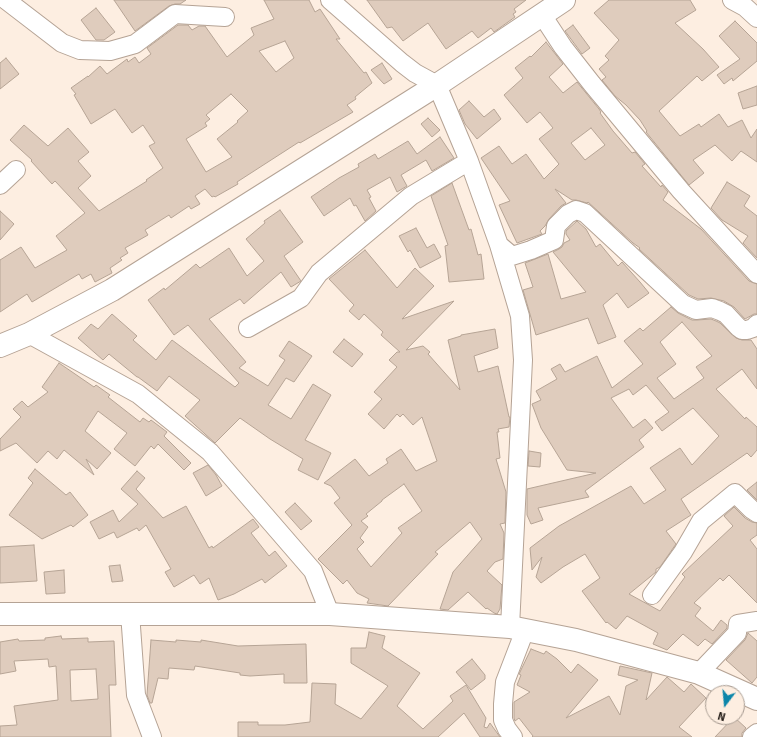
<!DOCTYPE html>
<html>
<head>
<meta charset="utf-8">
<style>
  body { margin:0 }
  #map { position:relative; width:757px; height:737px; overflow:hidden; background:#fdeee1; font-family:Signika,sans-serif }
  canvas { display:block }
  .north { position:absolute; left:705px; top:685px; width:40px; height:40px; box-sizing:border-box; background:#fdeee1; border:1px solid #a69a90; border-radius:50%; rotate:196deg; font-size:11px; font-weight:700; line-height:16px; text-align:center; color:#231c17 }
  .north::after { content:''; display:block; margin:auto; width:14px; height:18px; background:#0c86aa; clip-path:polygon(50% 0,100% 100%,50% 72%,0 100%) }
</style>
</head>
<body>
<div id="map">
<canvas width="757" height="737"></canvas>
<div class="north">N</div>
</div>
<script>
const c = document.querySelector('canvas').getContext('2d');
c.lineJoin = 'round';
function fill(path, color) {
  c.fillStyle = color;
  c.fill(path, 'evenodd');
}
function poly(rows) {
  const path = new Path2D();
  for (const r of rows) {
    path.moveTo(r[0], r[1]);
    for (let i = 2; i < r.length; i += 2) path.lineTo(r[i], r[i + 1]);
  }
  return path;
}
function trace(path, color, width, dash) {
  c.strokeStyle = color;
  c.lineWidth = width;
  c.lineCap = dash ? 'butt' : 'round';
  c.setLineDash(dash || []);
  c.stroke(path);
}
const building = poly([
  [114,0,186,0,180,4,175,4,169,6,135,31,114,0],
  [264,0,309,0,315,12,320,9,340,39,336,39,364,73,366,72,372,83,355,97,356,99,347,105,353,112,300,143,299,142,237,182,238,184,215,197,214,196,212,197,205,189,195,196,200,204,191,209,189,206,171,218,169,215,145,230,148,235,125,248,128,253,120,258,122,260,110,268,112,273,95,282,91,274,82,279,79,274,32,302,27,294,0,312,0,260,21,247,35,268,67,250,56,236,85,213,55,181,52,184,31,161,32,160,10,140,24,125,48,146,68,128,89,152,78,161,91,176,78,188,99,211,147,181,146,180,163,168,149,146,155,143,143,125,132,133,115,109,91,124,74,95,76,94,71,88,88,76,88,77,100,66,107,74,127,59,128,62,135,57,139,63,151,54,147,48,178,25,188,25,192,30,199,26,205,26,227,57,254,35,251,28,274,19,264,0],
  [285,41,294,58,276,72,259,51,285,41],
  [231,94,248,111,237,121,238,122,217,139,232,157,206,172,186,139,207,126,205,123,210,119,206,115,231,94],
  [367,0,526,0,514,9,516,12,513,14,515,17,494,32,491,28,478,38,472,31,446,49,428,23,403,41,392,27,387,28,367,0],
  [609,0,690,0,696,10,675,23,703,49,719,67,702,81,697,76,659,111,680,136,699,124,701,127,719,114,728,127,742,120,751,138,757,129,757,162,741,151,732,161,715,145,693,160,704,173,689,185,646,132,647,131,640,120,626,105,615,96,602,80,606,77,599,69,609,60,605,56,619,40,594,13,609,0],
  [96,8,115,32,104,40,96,40,81,20,96,8],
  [735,21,757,43,757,61,733,81,732,78,724,84,717,75,740,59,719,36,735,21],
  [573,25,590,48,582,54,565,31,573,25],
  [546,42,563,64,549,77,563,93,577,82,599,109,601,112,600,113,613,131,632,153,635,152,645,164,642,166,661,187,662,185,668,192,663,200,701,229,749,281,757,284,757,314,754,314,745,319,734,307,724,301,711,298,698,299,689,295,639,249,640,248,633,243,588,202,587,203,576,200,572,200,555,189,566,203,561,206,549,219,545,226,540,231,542,234,517,243,499,205,510,201,481,158,499,146,512,164,526,154,544,179,559,164,539,139,553,128,540,112,527,123,504,95,523,78,515,68,530,56,531,57,546,42],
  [591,128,605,145,585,160,571,143,591,128],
  [6,58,19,74,0,89,0,63,6,58],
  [382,63,392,79,384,84,371,70,382,63],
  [757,86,757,105,743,109,738,93,757,86],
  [469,101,484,117,494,109,501,119,477,139,465,124,459,110,469,101],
  [428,118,440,130,432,137,421,124,428,118],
  [440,137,454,158,432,171,426,160,401,175,407,186,397,192,390,177,367,190,371,197,369,198,376,211,365,221,356,205,354,206,350,198,324,216,311,197,339,178,359,167,358,164,375,154,378,159,408,141,417,154,440,137],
  [727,182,750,196,744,206,757,216,757,258,743,243,748,236,722,220,711,208,727,182],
  [452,183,469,230,471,229,478,255,481,254,484,279,449,282,445,246,448,245,431,196,452,183],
  [280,210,303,242,284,256,301,281,291,287,281,272,244,304,240,299,209,319,246,362,239,368,268,386,285,360,279,356,289,341,312,356,294,382,286,378,268,405,291,419,313,384,331,395,305,440,331,453,318,480,298,470,303,459,270,439,240,418,215,443,185,416,200,400,169,376,157,391,138,377,137,377,109,354,103,360,78,338,91,324,98,329,112,314,137,336,133,340,156,360,172,340,235,387,239,383,188,325,174,335,148,300,164,288,165,290,196,264,200,268,229,248,247,276,264,261,246,239,265,223,264,221,280,210],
  [0,211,14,224,0,240,0,211],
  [577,221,586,229,596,247,600,244,618,266,622,262,640,282,649,293,628,308,617,293,603,305,616,337,598,344,588,318,536,335,523,290,533,287,525,263,548,254,561,299,586,292,553,252,559,249,562,247,564,243,570,240,566,234,566,231,577,221],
  [416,228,427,248,434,244,441,257,420,268,410,250,408,252,399,236,416,228],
  [365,250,397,288,415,268,434,286,402,319,454,301,406,350,423,346,430,352,428,354,460,390,448,340,461,336,461,335,495,329,498,348,474,356,478,372,498,366,509,417,510,417,509,427,498,429,499,432,497,432,500,458,496,459,506,492,505,523,500,524,504,533,503,559,495,562,487,571,502,585,500,609,497,614,494,613,487,608,486,609,468,592,448,610,440,609,453,572,482,539,470,522,435,552,438,554,388,606,367,603,369,599,357,593,347,580,343,584,318,559,352,525,334,503,340,498,331,486,324,483,355,459,369,476,388,463,386,459,401,449,416,471,437,461,422,417,413,425,403,414,400,417,397,414,384,429,368,414,382,399,374,392,397,367,389,360,397,352,400,352,381,335,383,332,364,314,359,320,349,311,354,305,329,279,365,250],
  [404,484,422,511,398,528,402,533,371,567,357,549,364,542,360,538,368,527,361,521,368,516,366,514,382,501,382,500,404,484],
  [671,307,678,313,692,320,697,320,711,319,716,321,720,323,736,338,742,340,751,340,757,349,757,389,742,369,716,389,745,419,746,417,757,427,757,450,751,457,747,453,681,499,691,515,666,531,676,544,660,567,656,569,656,572,629,594,660,611,685,577,682,574,733,526,724,516,734,507,745,518,752,522,757,523,757,535,750,540,757,549,757,603,729,575,723,581,720,578,694,603,701,608,695,616,713,631,721,620,727,625,727,628,712,644,705,639,698,646,683,634,667,650,653,644,658,633,627,616,616,629,607,622,606,623,582,591,600,578,585,554,563,567,541,583,536,577,542,557,532,570,530,548,559,526,631,486,644,504,666,490,650,468,680,448,692,465,719,436,693,408,662,431,655,422,669,412,646,385,633,395,629,389,611,398,633,428,645,419,653,428,639,440,644,447,585,491,589,497,538,508,543,520,531,524,527,515,527,489,596,473,567,470,541,428,532,404,541,400,536,391,557,379,551,369,560,364,565,372,597,356,612,388,643,364,624,341,640,328,643,331,671,307],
  [682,322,712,356,696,367,704,378,674,399,657,378,676,364,660,342,682,322],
  [344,339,363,354,352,367,333,352,344,339],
  [59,363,94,387,96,385,110,395,108,397,140,422,143,418,149,422,151,420,167,432,164,436,191,463,184,470,158,444,154,449,151,446,135,466,114,449,127,433,98,411,85,431,111,453,97,469,86,459,94,475,64,450,57,459,48,451,37,463,16,443,0,451,0,439,21,417,13,409,22,401,28,407,48,392,42,387,59,363],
  [529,451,541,453,540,467,528,466,529,451],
  [208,465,216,475,222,486,206,496,193,473,208,465],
  [35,469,66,495,70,492,88,515,73,527,71,525,42,539,9,515,33,483,28,478,35,469],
  [137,471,145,478,136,489,163,518,186,506,209,548,212,546,213,548,253,519,259,527,251,533,269,556,275,551,287,566,265,583,262,579,234,594,218,600,209,578,200,584,194,575,174,587,165,572,171,569,146,525,139,531,137,528,117,538,114,532,99,539,90,522,113,510,119,522,138,504,121,489,137,471],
  [757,482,757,500,747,490,757,482],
  [295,503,312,521,301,530,285,512,295,503],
  [34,545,37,581,0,583,0,547,34,545],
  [120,565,123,581,112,582,109,566,120,565],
  [64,570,65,593,46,594,44,572,64,570],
  [369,632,385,636,382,648,420,673,397,706,423,729,453,701,450,696,466,685,486,718,484,727,487,728,490,723,500,737,480,737,464,713,438,737,238,737,238,722,258,722,258,725,285,725,310,722,312,683,336,684,335,704,361,719,388,686,351,663,351,648,366,648,369,632],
  [748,633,757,641,757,677,752,683,726,660,745,640,748,633],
  [61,636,62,639,88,638,88,642,114,641,116,685,109,685,111,737,0,737,0,726,17,725,14,706,58,700,56,666,49,667,48,659,14,661,16,671,0,674,0,642,18,639,19,641,45,640,45,638,61,636],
  [96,669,98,699,71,701,70,670,96,669],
  [151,640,176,642,176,640,201,642,201,640,238,646,306,644,307,683,284,683,284,674,250,676,240,675,240,673,195,666,194,670,169,668,168,679,158,678,152,703,150,703,147,695,151,640],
  [531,649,544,654,546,651,557,659,571,673,578,664,598,680,566,718,609,696,620,715,626,686,638,680,618,675,620,666,652,673,646,700,667,677,684,692,691,684,706,698,679,727,692,737,532,737,533,736,519,718,515,721,514,718,514,702,530,692,517,685,521,675,519,674,520,672,531,649],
  [472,659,485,675,485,679,471,690,456,672,472,659],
  [734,717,746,728,742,733,742,737,715,737,734,717]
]);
fill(building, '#dfccbd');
trace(building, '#b6a495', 1);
const minor = poly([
  [6,0,62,43,80,50,110,51,135,44,175,14,225,17],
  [330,0,402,63,415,73,437,85,469,161,499,245,520,316,523,360,510,627],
  [732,0,745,7,757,18],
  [542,15,563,47,592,84,681,191,757,274],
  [0,185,16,170],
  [499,245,512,256,531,250,554,240,556,226,568,214,576,210,585,213,683,304,696,310,712,308,720,311,726,314,738,327,742,330,747,330,753,328,757,324],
  [248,328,301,298,319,273,411,196,469,161],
  [29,334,138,394,210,452,313,571,330,614],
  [652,595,683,552,701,521,735,493,751,509,757,513],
  [130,613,136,695,152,737],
  [699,673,737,633,738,624,757,621],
  [513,737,507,729,503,720,503,704,505,682,525,630],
  [752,737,757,733]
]);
const major = poly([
  [0,346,29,334,112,290,437,85,564,0],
  [0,614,330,614,510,627,576,640,699,673,757,699]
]);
trace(minor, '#b5a395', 20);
trace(major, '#b5a395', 24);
trace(minor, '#fff', 18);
trace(major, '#fff', 22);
</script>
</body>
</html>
